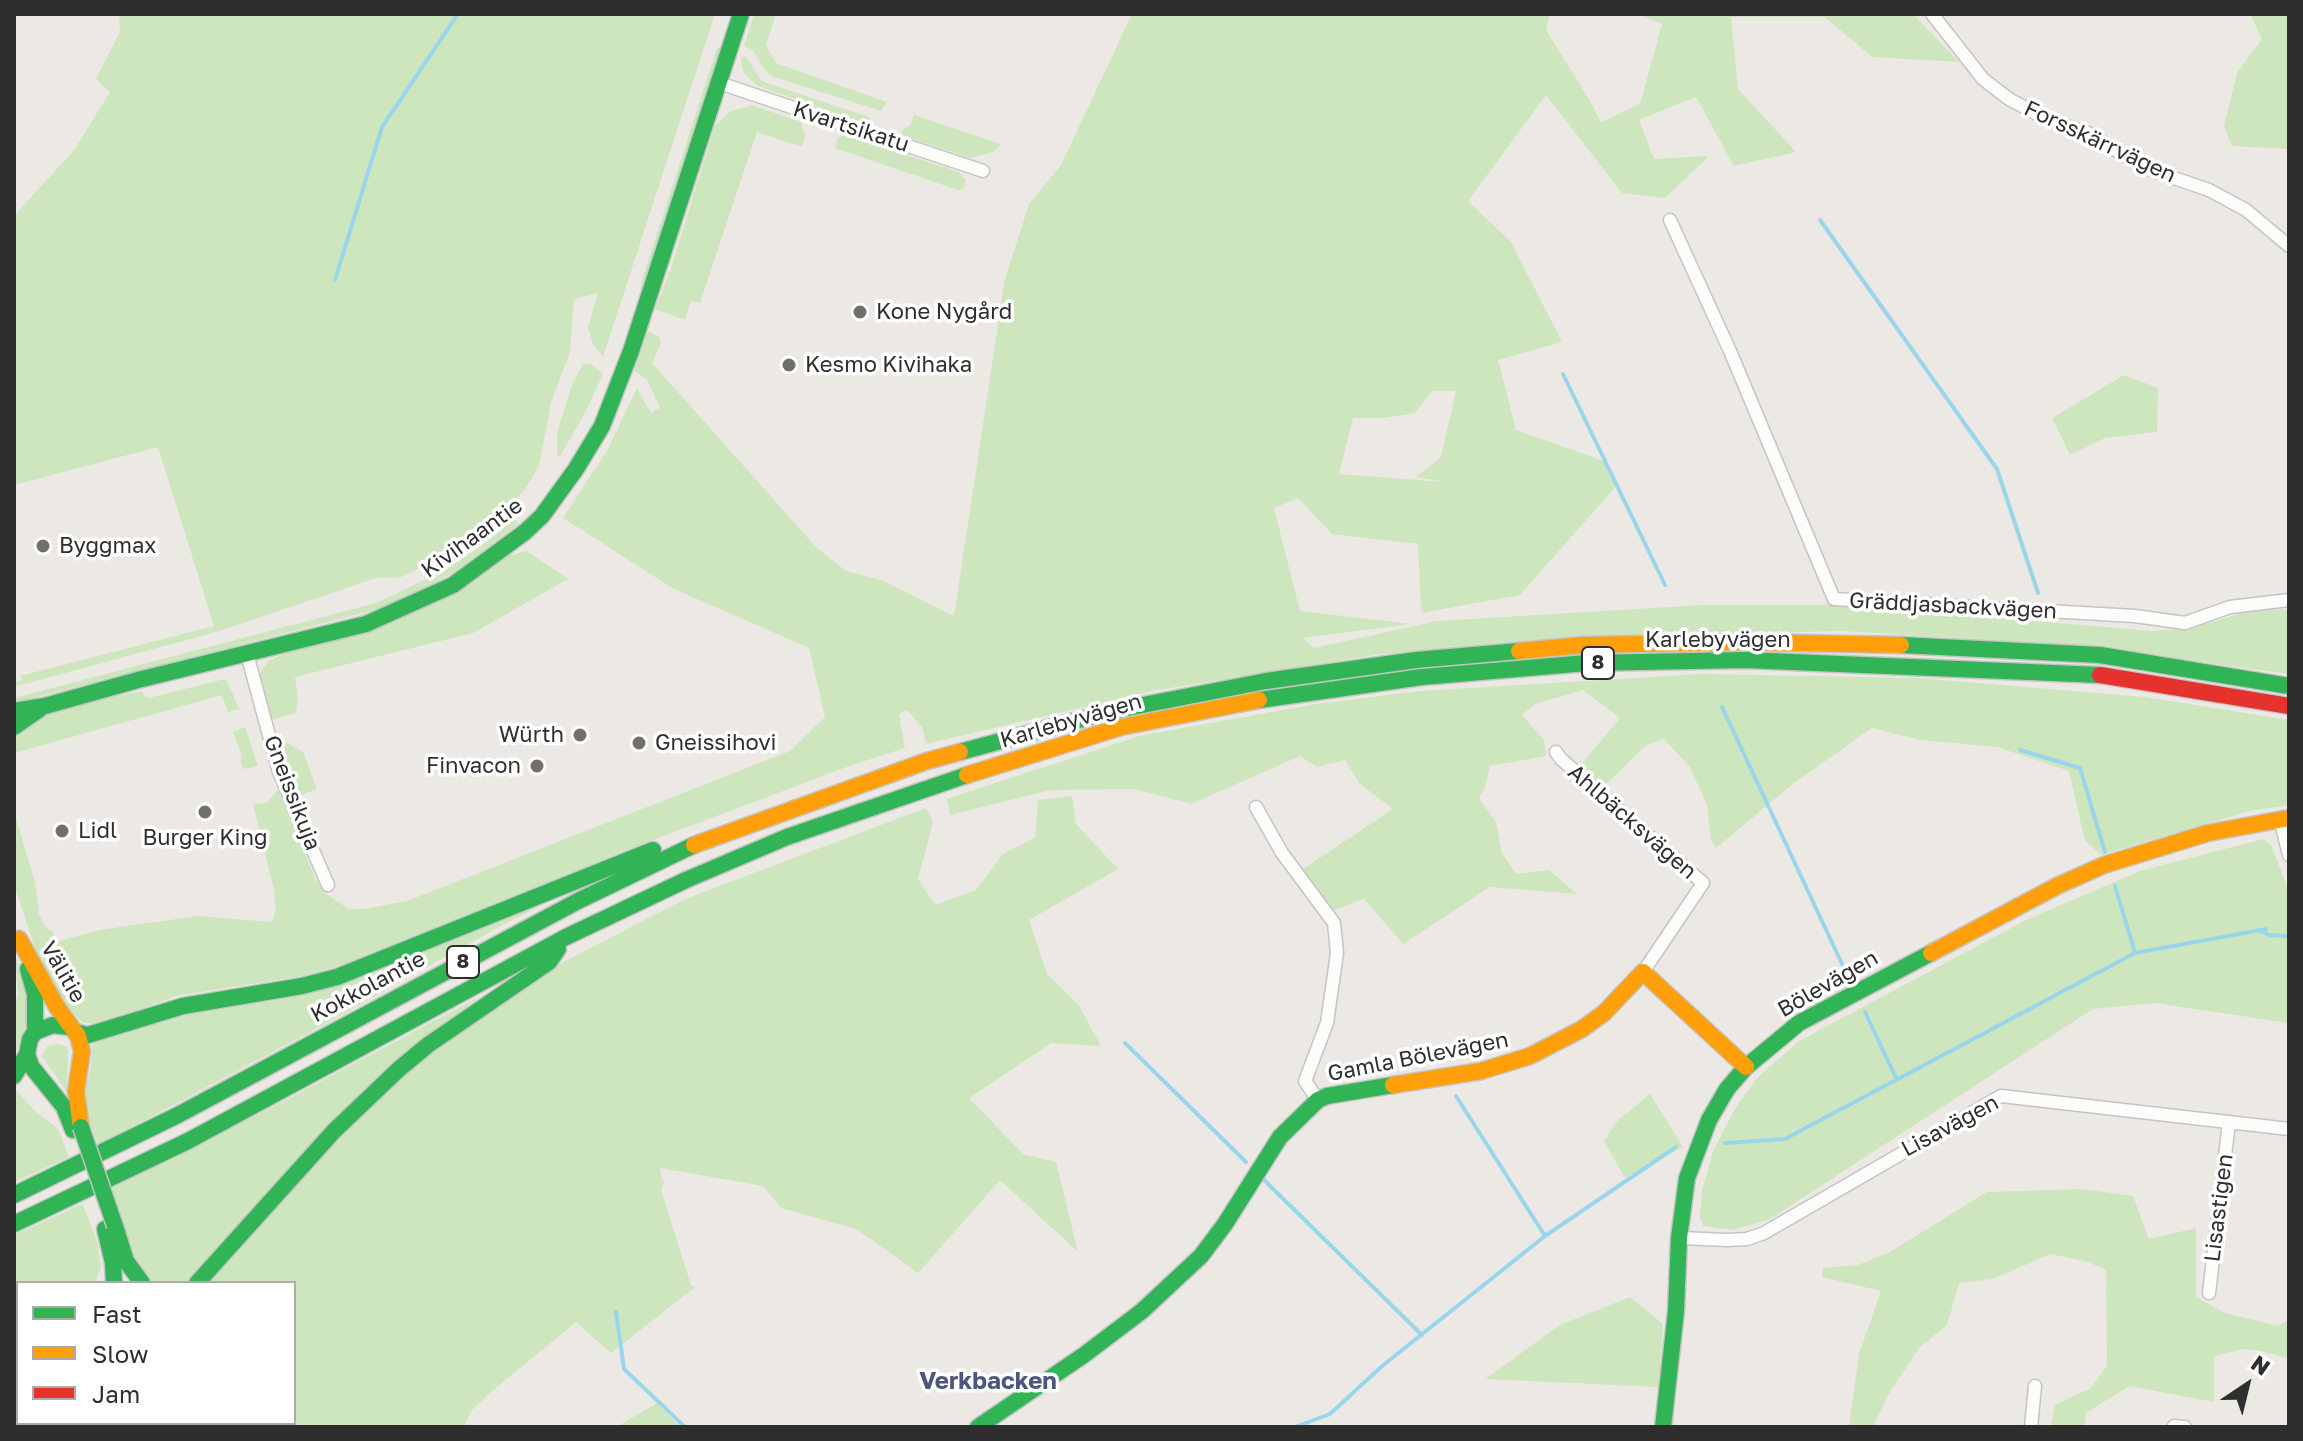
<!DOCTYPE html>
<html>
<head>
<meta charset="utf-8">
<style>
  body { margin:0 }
  #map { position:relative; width:2303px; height:1441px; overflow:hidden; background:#ece8e4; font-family:"Golos Text",sans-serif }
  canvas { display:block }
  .frame { position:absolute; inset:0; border:16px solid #2e2e2e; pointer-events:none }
  .legend { position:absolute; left:16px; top:1281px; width:280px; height:144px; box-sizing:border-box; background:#fff; border:2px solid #ababab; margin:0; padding:10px 14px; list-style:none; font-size:24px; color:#2e2e2e }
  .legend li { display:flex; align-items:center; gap:16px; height:40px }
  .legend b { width:40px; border:2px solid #ababab }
  .north { position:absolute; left:2207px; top:1345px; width:80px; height:80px; -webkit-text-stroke:6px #fff; paint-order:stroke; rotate:35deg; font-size:22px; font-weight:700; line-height:32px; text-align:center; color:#2e2e2e }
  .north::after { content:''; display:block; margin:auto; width:28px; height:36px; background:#2e2e2e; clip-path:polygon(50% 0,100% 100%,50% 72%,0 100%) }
</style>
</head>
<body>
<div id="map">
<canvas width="2303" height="1441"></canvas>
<div class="frame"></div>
<ul class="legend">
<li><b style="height:10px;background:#30b455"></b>Fast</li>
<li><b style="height:10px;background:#ff9f0a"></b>Slow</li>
<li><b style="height:10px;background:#e5322d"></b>Jam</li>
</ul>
<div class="north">N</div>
</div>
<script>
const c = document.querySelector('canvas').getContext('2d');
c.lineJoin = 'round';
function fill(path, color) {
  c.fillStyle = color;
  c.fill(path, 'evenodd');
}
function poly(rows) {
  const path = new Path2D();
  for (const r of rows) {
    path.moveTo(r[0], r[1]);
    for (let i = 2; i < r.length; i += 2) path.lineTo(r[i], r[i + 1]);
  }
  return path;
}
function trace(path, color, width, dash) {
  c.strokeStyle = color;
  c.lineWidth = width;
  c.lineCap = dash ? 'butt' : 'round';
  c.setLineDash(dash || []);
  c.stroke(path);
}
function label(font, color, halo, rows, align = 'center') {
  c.font = font + ' "Golos Text",sans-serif';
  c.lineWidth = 7;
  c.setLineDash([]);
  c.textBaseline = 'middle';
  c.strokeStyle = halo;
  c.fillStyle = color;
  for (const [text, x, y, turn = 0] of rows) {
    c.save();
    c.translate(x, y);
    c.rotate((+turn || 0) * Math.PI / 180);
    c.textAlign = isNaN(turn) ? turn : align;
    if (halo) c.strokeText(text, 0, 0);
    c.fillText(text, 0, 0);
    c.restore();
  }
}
fill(poly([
  [119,14,715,14,603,357,593,344,588,328,598,293,574,299,570,352,551,403,539,466,525,489,508,508,450,553,401,577,376,578,216,632,14,687,14,683,22,680,20,676,214,626,158,447,14,485,14,216,75,149,110,92,96,79,120,32],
  [754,14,776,14,766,45,776,63,887,102,881,111,771,76,763,68,753,50,744,46],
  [1132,14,1550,14,1546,30,1592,104,1601,122,1640,104,1662,24,1639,14,1913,14,1959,62,1872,57,1825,17,1731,17,1738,89,1796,152,1734,166,1696,97,1639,120,1654,159,1709,156,1665,198,1622,193,1546,95,1468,201,1511,242,1562,342,1498,360,1516,430,1604,461,1617,485,1520,595,1421,613,1418,544,1332,534,1298,498,1274,508,1300,611,1411,624,1303,638,1314,648,1437,621,1703,605,1847,605,2153,631,2191,628,2256,609,2289,610,2289,674,2084,646,1842,631,1606,636,1380,654,1152,691,926,744,922,727,907,710,899,714,905,748,852,765,624,851,379,955,301,976,176,996,101,1024,82,1022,66,1008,36,951,14,884,14,812,35,882,39,914,45,926,53,932,56,942,99,930,198,916,272,922,276,910,274,889,253,804,266,803,279,789,315,878,325,893,349,909,363,909,407,901,790,751,825,717,809,648,674,589,563,518,608,449,637,388,651,413,660,408,647,379,634,371,648,331,659,337,661,344,652,363,816,547,846,571,881,580,954,616,1005,279,1029,204,1061,165],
  [1432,391,1456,391,1441,457,1416,477,1446,482,1339,474,1353,418,1383,418,1415,413],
  [2250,14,2289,14,2289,149,2232,146,2224,126,2237,73,2262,39],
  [721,46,646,282,637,308,642,280,714,57,717,49],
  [742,56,746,57,761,80,767,83,869,117,869,120,862,122,758,86,745,74,741,64],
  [752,105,801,122,805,136,802,147,757,132,700,303,691,301,685,320,655,309,671,268,715,126,729,112],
  [914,115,1001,144,993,152,970,158,903,136,901,132,911,124],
  [844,135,959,172,966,181,964,188,958,190,835,148,838,138],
  [583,364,590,364,603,374,586,411,560,456,557,455,557,432,573,382],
  [2124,375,2158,388,2157,432,2105,438,2070,455,2052,418],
  [515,519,518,524,462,567,417,593,378,609,14,703,14,698,376,603,445,570,480,547],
  [527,551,568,579,473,633,295,677,298,698,296,713,271,720,261,688,260,673,268,661,295,649,391,623,455,593,506,556],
  [1701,674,1919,678,2145,697,2289,720,2289,805,2250,811,2101,855,2085,841,2069,771,1997,747,1920,740,1872,728,1794,783,1716,848,1711,840,1707,805,1690,767,1663,738,1644,747,1603,787,1579,767,1620,718,1583,690,1535,704,1522,715,1544,740,1546,756,1490,766,1486,785,1479,798,1496,822,1502,853,1516,874,1549,870,1577,894,1490,887,1403,944,1364,899,1332,911,1300,871,1393,809,1360,784,1345,760,1317,767,1300,756,1191,804,1135,789,1050,790,950,815,947,799,1139,736,1316,704,1420,691],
  [221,680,226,680,229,685,239,709,228,712,222,695,14,753,14,734,47,714,88,702,143,691,144,696,149,698],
  [245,727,258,766,243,769,240,757,242,756,233,732],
  [287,743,303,752,317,789,299,796,281,749,282,744],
  [1072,796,1076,824,1118,869,1029,920,1047,974,1078,1004,1101,1046,1051,1043,969,1098,1023,1154,1056,1162,1078,1252,1000,1180,918,1273,856,1229,781,1208,763,1186,660,1168,662,1180,665,1180,661,1190,691,1285,695,1287,611,1353,576,1322,491,1392,471,1411,464,1427,183,1427,182,1423,294,1423,294,1283,207,1283,348,1127,415,1066,558,965,685,899,926,808,933,822,918,879,935,905,976,890,1003,854,1035,838,1038,800],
  [2263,839,2271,845,2289,891,2289,1023,2155,1003,2093,1009,1770,1219,1733,1230,1703,1226,1700,1216,1702,1191,1713,1151,1736,1107,1758,1077,1799,1041,2028,919,2140,871],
  [571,890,501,926,327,1023,98,1145,89,1121,84,1092,91,1068,92,1042,186,1013,318,989],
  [14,951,31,1006,30,1026,14,1055,14,1011,18,994],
  [477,998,309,1147,184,1283,154,1283,142,1272,123,1239,110,1189,284,1101],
  [59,1044,67,1047,68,1050,67,1093,42,1056,48,1046],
  [16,1090,33,1109,58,1129,69,1157,14,1182,14,1093],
  [1650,1094,1683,1147,1625,1178,1604,1141,1616,1122],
  [2081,1189,2133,1196,2149,1239,2196,1228,2196,1297,2225,1313,2278,1326,2289,1320,2289,1359,2262,1351,2244,1349,2214,1356,2214,1402,2129,1386,2086,1413,2084,1427,2051,1427,2055,1405,2091,1388,2107,1366,2106,1270,2088,1262,2051,1254,1992,1279,1959,1283,1947,1325,1920,1347,1888,1395,1873,1427,1849,1427,1859,1354,1881,1291,1822,1277,1823,1268,1858,1265,1890,1252,1987,1192],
  [83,1204,97,1242,101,1267,95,1283,18,1283,18,1349,14,1350,14,1235],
  [1630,1297,1663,1324,1659,1387,1485,1379,1560,1325],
  [657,1403,680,1427,616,1427,618,1426]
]), '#cee6be');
trace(poly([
  [1820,220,1997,469,2038,593],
  [335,280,382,127,458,14],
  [1563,374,1665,585],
  [1722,707,1850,981],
  [2020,750,2080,768,2105,852],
  [2115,886,2135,953],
  [2260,931,2270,935,2289,936],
  [1865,1012,1896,1078],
  [1125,1043,1246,1162],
  [1456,1096,1545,1236],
  [1725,1143,1785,1139,2135,953,2266,929],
  [1264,1180,1422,1335],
  [616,1312,624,1369,685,1427],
  [1295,1427,1330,1414,1381,1367,1545,1236,1676,1147]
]), '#99d6ec', 4);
const street = poly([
  [1932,14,1983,79,2009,99,2048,120,2088,133,2145,168,2209,190,2246,210,2289,246],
  [719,83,983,171],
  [1670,220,1730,351,1834,599,2135,616,2185,623,2230,607,2289,600],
  [247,654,279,772,328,885],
  [1556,752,1561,759,1703,883,1643,972],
  [1256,807,1282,853,1334,923,1337,953,1327,1023,1305,1081,1318,1100],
  [2280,819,2289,855],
  [1679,1238,1728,1240,1747,1239,1764,1233,2001,1096,2289,1129],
  [2209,1293,2229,1122],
  [2174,1426,2185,1427],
  [2031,1427,2035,1386]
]);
const fast = poly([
  [1901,645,2100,655,2289,686],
  [1259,700,1422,677,1587,663,1745,660,2100,675],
  [14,711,45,706,138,680,366,624,453,585,525,532,542,516,576,469,602,426,631,351,741,14],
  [14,727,40,709],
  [960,752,1112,711,1266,681,1416,660,1519,651],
  [28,969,35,994,35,1032],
  [69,1027,53,1025,35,1032,30,1039,27,1054,31,1066,64,1107,73,1130],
  [75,1032,88,1035,183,1006,302,986,337,977,653,850],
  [14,1076,27,1054],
  [14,1195,178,1115,578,901,694,845],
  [14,1224,188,1141,566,937,686,880,787,837,967,775],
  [115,1226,126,1261,142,1283],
  [105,1229,113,1263,114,1283],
  [197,1283,334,1131,399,1069,428,1045,549,962,558,949],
  [14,1360,18,1359],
  [978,1427,1084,1355,1142,1311,1201,1256,1225,1224,1280,1137,1318,1100,1327,1096,1393,1085],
  [1663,1427,1676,1311,1679,1238,1687,1178,1709,1120,1727,1089,1746,1067,1799,1023,1931,953]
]);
const slow = poly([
  [1519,651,1584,645,1746,642,1901,645],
  [967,775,1121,727,1259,700],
  [694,845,927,761,960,752],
  [19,939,57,1007,78,1036,82,1051,76,1091,81,1127],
  [1931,953,2057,886,2104,865,2208,833,2289,818],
  [1393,1085,1481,1071,1530,1056,1582,1029,1604,1013,1643,972,1746,1067]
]);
const jam = poly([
  [2100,675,2289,706],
  [168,1423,169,1427]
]);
trace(street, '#c5c4c5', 15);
trace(fast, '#c5c4c5', 19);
trace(slow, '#c5c4c5', 19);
trace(jam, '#c5c4c5', 19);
trace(street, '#fcfcfb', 12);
trace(fast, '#30b455', 16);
trace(slow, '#ff9f0a', 16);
trace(jam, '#e5322d', 16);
const fastBridge = poly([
  [81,1127,115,1226]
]);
trace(fastBridge, '#c5c4c5', 19, []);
trace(fastBridge, '#30b455', 16);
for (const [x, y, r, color] of [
  [860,312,8,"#706f6e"],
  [789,365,8,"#706f6e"],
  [43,546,8,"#706f6e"],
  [580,735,8,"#706f6e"],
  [639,743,8,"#706f6e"],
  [537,766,8,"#706f6e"],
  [205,812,8,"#706f6e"],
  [62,831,8,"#706f6e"]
]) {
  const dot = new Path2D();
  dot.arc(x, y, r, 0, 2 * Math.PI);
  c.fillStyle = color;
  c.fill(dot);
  trace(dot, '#fff', 3);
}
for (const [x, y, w] of [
  [1598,663,32],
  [463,962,32]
]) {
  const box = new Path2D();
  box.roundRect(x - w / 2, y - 16, w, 32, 6);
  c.fillStyle = '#fff';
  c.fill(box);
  trace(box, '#2e2e2e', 2);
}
label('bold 20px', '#2e2e2e', null, [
  ["8",1598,663],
  ["8",463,962]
]);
label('22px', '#2e2e2e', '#fff', [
  ["Kvartsikatu",851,127,18],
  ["Forsskärrvägen",2100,142,25],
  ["Kivihaantie",472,538,-36],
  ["Gräddjasbackvägen",1953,606,3],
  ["Karlebyvägen",1718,640],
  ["Karlebyvägen",1071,721,-16],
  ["Gneissikuja",292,793,69],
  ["Ahlbäcksvägen",1632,822,41],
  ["Välitie",63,972,60],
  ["Bölevägen",1828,984,-30],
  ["Kokkolantie",368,987,-28],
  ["Gamla Bölevägen",1418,1057,-11],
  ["Lisavägen",1950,1126,-28],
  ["Lisastigen",2219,1208,-83]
]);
label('22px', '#2e2e2e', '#fff', [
  ["Kone Nygård",876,312],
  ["Kesmo Kivihaka",805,365],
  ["Byggmax",59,546],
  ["Würth",564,735,"right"],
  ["Gneissihovi",655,743],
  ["Finvacon",521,766,"right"],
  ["Lidl",78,831],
  ["Burger King",205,838,"center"]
], 'left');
label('bold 24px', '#4d5680', '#fff', [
  ["Verkbacken",988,1381]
]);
</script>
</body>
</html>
